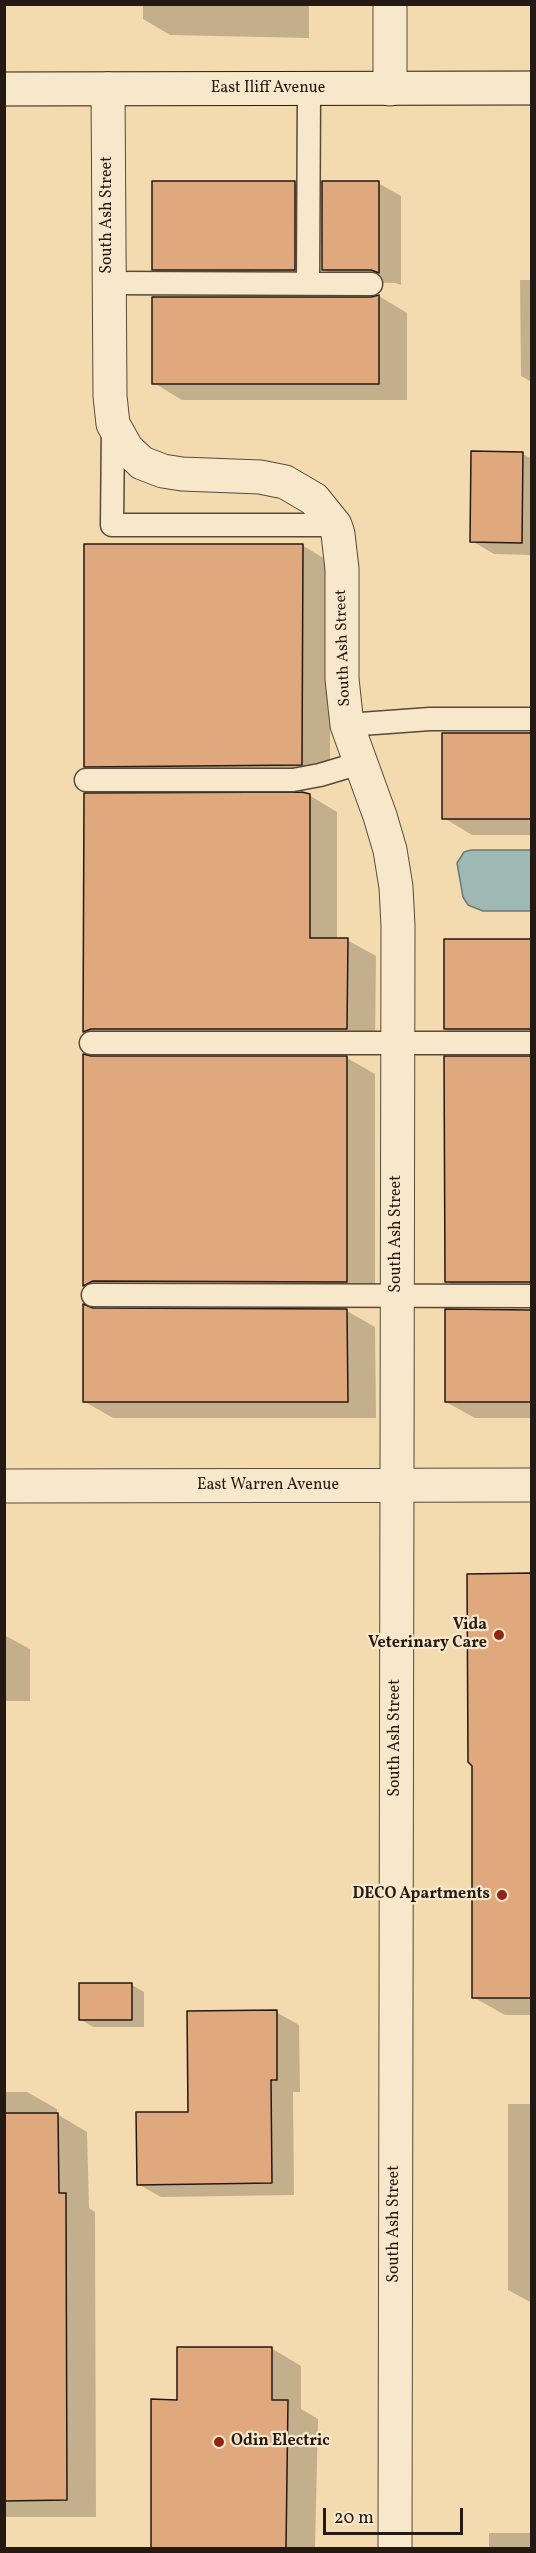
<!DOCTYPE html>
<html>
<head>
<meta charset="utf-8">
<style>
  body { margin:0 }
  #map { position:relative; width:536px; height:2553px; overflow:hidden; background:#f4dbaf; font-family:Vollkorn,serif }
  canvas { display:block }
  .frame { position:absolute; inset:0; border:6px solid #241913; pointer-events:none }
  .scale { position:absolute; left:323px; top:2508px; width:140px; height:27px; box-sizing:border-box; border:3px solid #241913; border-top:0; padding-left:8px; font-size:18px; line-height:21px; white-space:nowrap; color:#241913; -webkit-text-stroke:4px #f8e8cb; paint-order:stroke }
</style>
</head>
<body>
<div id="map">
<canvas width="536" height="2553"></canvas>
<div class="frame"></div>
<div class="scale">20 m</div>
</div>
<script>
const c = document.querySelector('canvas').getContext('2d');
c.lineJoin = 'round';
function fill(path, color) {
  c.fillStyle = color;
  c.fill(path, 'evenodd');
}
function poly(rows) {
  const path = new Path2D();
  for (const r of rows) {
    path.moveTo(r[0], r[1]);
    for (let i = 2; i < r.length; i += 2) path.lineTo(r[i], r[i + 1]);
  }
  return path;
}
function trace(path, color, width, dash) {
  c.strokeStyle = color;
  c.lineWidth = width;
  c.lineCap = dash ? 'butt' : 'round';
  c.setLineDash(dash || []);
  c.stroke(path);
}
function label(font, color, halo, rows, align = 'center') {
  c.font = font + ' Vollkorn,serif';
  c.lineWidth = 4.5;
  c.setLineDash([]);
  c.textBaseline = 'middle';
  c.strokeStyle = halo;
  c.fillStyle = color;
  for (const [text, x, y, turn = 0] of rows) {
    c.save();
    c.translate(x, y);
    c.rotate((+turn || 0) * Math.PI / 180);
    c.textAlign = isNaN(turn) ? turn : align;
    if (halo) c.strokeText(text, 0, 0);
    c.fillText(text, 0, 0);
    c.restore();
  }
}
const water = poly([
  [471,850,531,850,531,911,483,911,468,905,463,897,457,863,464,852,471,850]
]);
fill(water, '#9eb9b4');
trace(water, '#6d7974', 1.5);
fill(poly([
  [143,4,309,4,309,38,170,35,143,19],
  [295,183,317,196,317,282,176,282,154,269],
  [378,183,401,196,401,285,395,283,346,282,323,269],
  [520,280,532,280,532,382,521,376],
  [379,296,407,313,407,400,182,400,154,383],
  [523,454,532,459,532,555,494,554,472,541],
  [302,545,330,562,330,780,113,782,85,766],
  [444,734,532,734,532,835,472,835,444,818],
  [85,794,309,795,337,812,337,940,347,940,376,956,375,1045,113,1048,85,1031],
  [445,940,532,940,532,1045,474,1045,445,1029],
  [85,1056,91,1058,347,1058,375,1074,375,1298,113,1302,85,1285],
  [445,1058,532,1058,532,1298,475,1298,446,1281],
  [93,1310,347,1311,375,1327,376,1418,113,1418,85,1402],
  [446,1311,532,1311,532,1418,475,1418,446,1402],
  [469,1575,532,1575,532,2015,505,2015,473,1997,473,1765],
  [4,1635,30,1649,30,1701,4,1701],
  [132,1985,144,1992,144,2027,93,2027,80,2019],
  [276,2012,299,2025,300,2092,293,2092,294,2195,161,2197,138,2184,190,2113],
  [4,2092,27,2092,57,2109,57,2114,87,2132,89,2208,95,2212,96,2517,4,2517],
  [508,2104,532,2104,532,2303,508,2290],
  [271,2348,301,2366,301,2409,318,2419,315,2548,152,2548,152,2401,178,2401],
  [489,2533,532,2533,532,2548,489,2548]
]), '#0003');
const building = poly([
  [152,181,295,181,295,270,152,270,152,181],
  [322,181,379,181,379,273,371,270,322,270,322,181],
  [379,295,379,384,152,384,152,297,371,297,379,295],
  [471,451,523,452,522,543,470,542,471,451],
  [84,544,303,544,302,765,84,767,84,544],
  [442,733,531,733,531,819,442,819,442,733],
  [302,792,310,794,310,938,348,938,347,1029,91,1029,83,1032,84,793,302,792],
  [444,939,531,939,531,1029,444,1029,444,939],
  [83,1054,91,1056,347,1056,347,1282,93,1281,83,1286,83,1054],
  [444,1056,531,1056,531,1282,445,1282,444,1056],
  [83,1304,93,1308,347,1309,348,1402,83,1402,83,1304],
  [445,1309,531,1310,531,1402,445,1402,445,1309],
  [531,1573,531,1998,472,1998,472,1766,468,1762,467,1574,531,1573],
  [79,1983,132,1983,132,2020,79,2020,79,1983],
  [277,2010,277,2080,271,2080,272,2183,137,2185,136,2112,188,2112,187,2011,277,2010],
  [4,2113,58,2113,59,2193,66,2193,67,2500,4,2501,4,2113],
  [177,2347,272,2347,272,2400,288,2400,286,2548,151,2548,151,2399,177,2400,177,2347]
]);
fill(building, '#dfa87d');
trace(building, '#241913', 1.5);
const lane = poly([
  [109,283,371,284],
  [308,284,309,89],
  [113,427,112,525,335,525],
  [347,725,430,719,532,719],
  [86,780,293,780,320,775,360,763],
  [91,1043,532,1043],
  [93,1295,532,1296]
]);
const street = poly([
  [390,4,390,89],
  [108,89,110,396,113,424,127,449,142,463,163,471,182,474,260,477,285,482,314,499,335,525,338,534,342,569,342,679,347,725,380,816,390,850,396,887,398,926,395,2548],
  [4,1486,532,1485]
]);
const secondary = poly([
  [4,89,532,88]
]);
trace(lane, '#584a3a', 25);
trace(street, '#584a3a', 35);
trace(secondary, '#241913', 35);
trace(lane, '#f8e8cb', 22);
trace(street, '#f8e8cb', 33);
trace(secondary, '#f8e8cb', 33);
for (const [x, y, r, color] of [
  [499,1635,6,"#8f2418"],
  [502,1895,6,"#8f2418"],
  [219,2442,6,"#8f2418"]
]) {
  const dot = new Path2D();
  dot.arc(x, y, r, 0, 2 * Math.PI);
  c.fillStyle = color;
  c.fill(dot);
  trace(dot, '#f8e8cb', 2);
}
label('16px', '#241913', '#f8e8cb', [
  ["East Iliff Avenue",268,89],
  ["South Ash Street",108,215,-90],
  ["South Ash Street",344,648,-92],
  ["South Ash Street",397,1234,-90],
  ["East Warren Avenue",268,1486],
  ["South Ash Street",396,1738,-90],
  ["South Ash Street",395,2224,-90]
]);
label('bold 16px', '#241913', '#f8e8cb', [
  ["Vida",487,1626],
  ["Veterinary Care",487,1644],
  ["DECO Apartments",490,1895],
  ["Odin Electric",231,2442,"left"]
], 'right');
</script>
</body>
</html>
